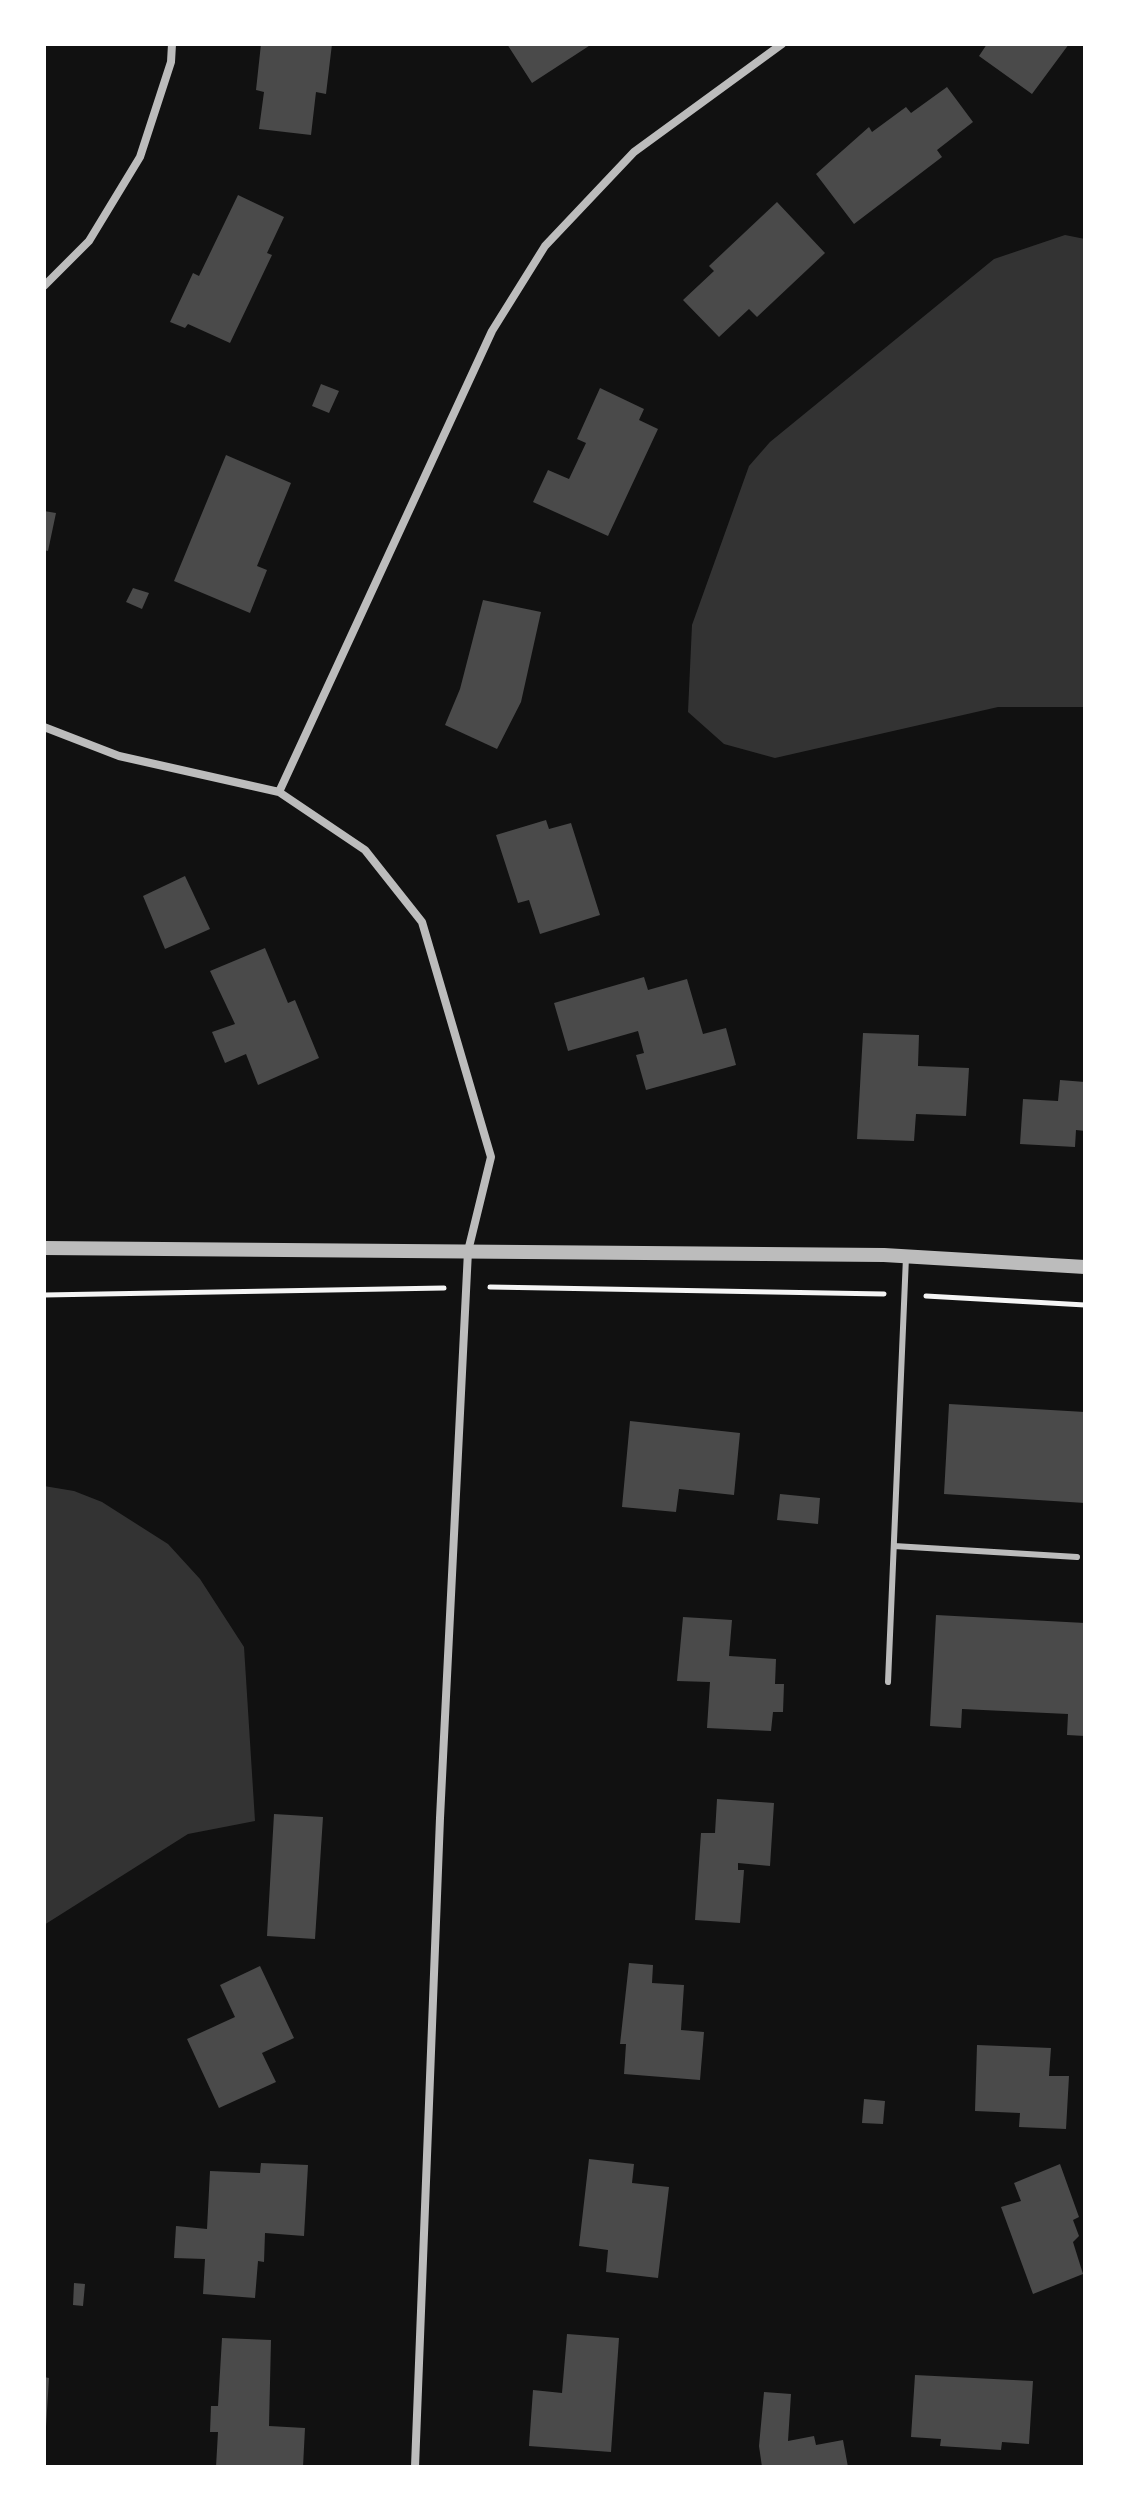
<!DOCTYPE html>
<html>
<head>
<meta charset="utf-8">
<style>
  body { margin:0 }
  #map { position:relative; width:1129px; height:2511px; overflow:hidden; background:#111; font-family:"Archivo Narrow",sans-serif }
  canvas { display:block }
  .frame { position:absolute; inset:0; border:46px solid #fff; pointer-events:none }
</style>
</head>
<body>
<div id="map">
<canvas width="1129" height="2511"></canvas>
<div class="frame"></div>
</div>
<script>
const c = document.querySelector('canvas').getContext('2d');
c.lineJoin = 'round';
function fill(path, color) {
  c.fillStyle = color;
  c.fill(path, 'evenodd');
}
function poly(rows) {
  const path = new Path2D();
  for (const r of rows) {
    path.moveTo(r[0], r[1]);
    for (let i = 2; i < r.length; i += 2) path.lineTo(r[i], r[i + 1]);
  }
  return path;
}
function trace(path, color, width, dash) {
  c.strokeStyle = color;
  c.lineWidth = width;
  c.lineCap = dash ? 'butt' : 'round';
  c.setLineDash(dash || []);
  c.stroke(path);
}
fill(poly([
  [1065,235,1085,239,1085,707,998,707,775,758,724,744,688,712,692,625,749,466,770,442,994,259],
  [44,1486,74,1491,102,1502,168,1544,200,1579,244,1647,255,1821,188,1834,44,1925]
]), '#333');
fill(poly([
  [261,44,332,44,326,94,316,92,311,135,259,129,264,92,256,90],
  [507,44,592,44,532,83],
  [987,44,1069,44,1032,94,979,56],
  [947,87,973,122,937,150,942,157,854,224,816,174,869,127,872,132,906,107,911,113],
  [238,195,284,217,267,253,272,255,230,343,188,324,185,328,170,322,193,273,199,276],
  [777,202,825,253,757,317,749,309,719,337,683,300,714,271,709,266],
  [321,384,339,391,329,413,312,406],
  [600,388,644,409,639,420,658,429,608,536,533,502,548,470,569,479,586,443,577,439],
  [226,455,291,483,257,566,267,570,250,613,174,581],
  [44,511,56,513,48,551,44,550],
  [133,588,149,593,142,609,126,602],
  [483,600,541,612,521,702,497,749,445,725,460,689],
  [546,820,549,829,571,823,600,915,540,934,529,900,518,903,496,835],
  [185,876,210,929,165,949,143,896],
  [265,948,288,1003,295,1000,319,1058,258,1085,246,1054,225,1063,212,1032,235,1024,210,971],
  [644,977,648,990,687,979,703,1034,726,1028,736,1065,646,1090,636,1055,644,1053,638,1031,568,1051,554,1003],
  [863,1033,919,1035,918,1066,969,1068,966,1116,916,1114,914,1141,857,1139],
  [1060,1080,1085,1082,1085,1131,1076,1130,1075,1147,1020,1144,1023,1099,1058,1101],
  [949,1404,1085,1412,1085,1503,944,1494],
  [630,1421,740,1433,734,1495,679,1489,676,1512,622,1507],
  [780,1494,820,1498,818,1524,777,1520],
  [936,1615,1085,1623,1085,1736,1067,1735,1068,1714,962,1709,961,1728,930,1726],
  [683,1617,732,1620,729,1656,776,1659,775,1684,784,1684,783,1712,773,1712,771,1731,707,1728,710,1682,677,1681],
  [717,1799,774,1803,770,1866,738,1863,738,1870,744,1870,740,1923,695,1920,701,1833,715,1833],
  [274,1814,323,1817,315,1939,267,1936],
  [629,1963,653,1965,652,1983,684,1985,681,2030,704,2032,700,2080,624,2074,626,2044,620,2044],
  [260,1966,294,2038,262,2053,276,2082,219,2108,187,2039,235,2017,220,1985],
  [977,2045,1051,2048,1049,2076,1069,2076,1066,2129,1019,2127,1020,2113,975,2111],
  [864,2099,885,2101,883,2124,862,2123],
  [589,2159,634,2164,632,2183,669,2187,658,2278,606,2272,608,2250,579,2246],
  [261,2163,308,2165,304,2236,265,2233,264,2262,258,2261,255,2298,203,2294,205,2259,174,2258,176,2226,207,2229,210,2171,260,2173],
  [1060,2164,1079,2217,1073,2220,1079,2236,1073,2242,1083,2274,1033,2294,1001,2207,1021,2201,1014,2183],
  [74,2283,85,2284,83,2306,73,2305],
  [567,2334,619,2338,611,2452,529,2446,533,2390,562,2393],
  [222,2338,271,2340,269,2426,305,2428,303,2467,216,2467,218,2432,210,2432,211,2406,218,2406],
  [915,2375,1033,2381,1029,2444,1002,2442,1001,2450,940,2446,941,2439,911,2437],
  [44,2377,49,2378,46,2427,44,2427],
  [764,2392,791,2394,788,2441,814,2436,816,2445,843,2440,848,2467,762,2467,759,2446]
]), '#4a4a4a');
trace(poly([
  [490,1287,884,1294],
  [44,1295,444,1288],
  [926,1296,1085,1305]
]), '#f5f5f5', 5);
trace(poly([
  [894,1546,1077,1557],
  [888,1682,906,1257]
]), '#bcbcbc', 6);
trace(poly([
  [44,286,89,241,140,157,171,62,172,44],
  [44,727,119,756,279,792,365,850,422,922,491,1157,468,1251,440,1818,415,2467],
  [279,792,492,331,545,246,634,152,782,44]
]), '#bcbcbc', 8);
trace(poly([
  [44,1248,884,1255,1085,1267]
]), '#bcbcbc', 14);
</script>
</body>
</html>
